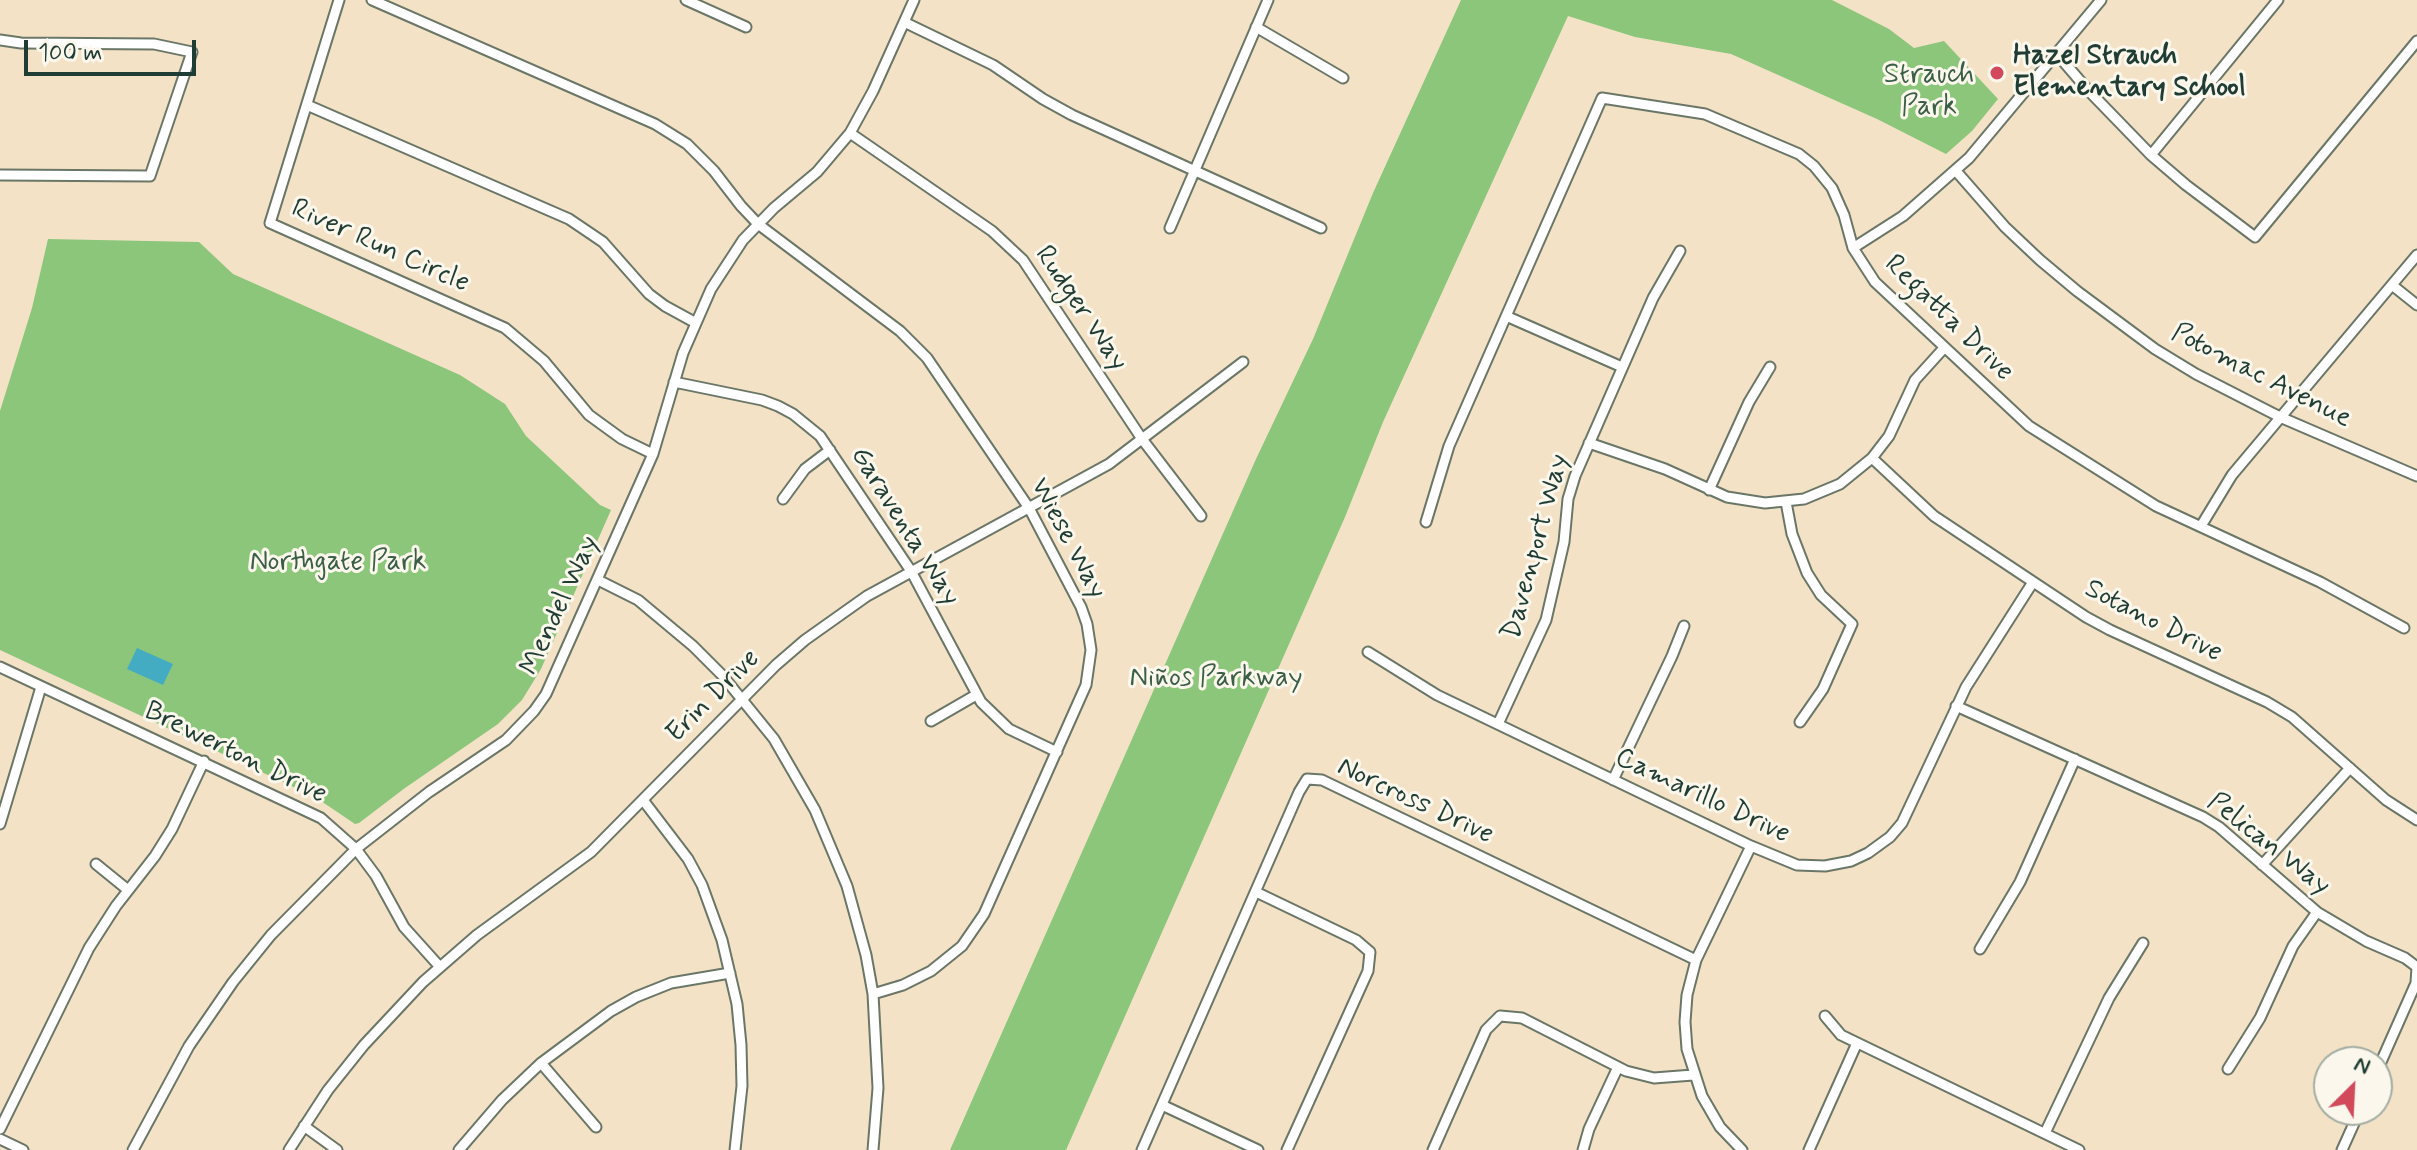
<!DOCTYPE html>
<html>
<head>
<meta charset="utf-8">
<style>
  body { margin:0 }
  #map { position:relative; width:2417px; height:1150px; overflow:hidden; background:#f4e2c7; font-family:Mynerve,sans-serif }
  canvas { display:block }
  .north { position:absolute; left:2313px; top:1046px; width:80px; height:80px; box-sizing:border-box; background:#fbf7ec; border:2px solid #a3ada2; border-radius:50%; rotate:24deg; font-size:22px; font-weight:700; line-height:32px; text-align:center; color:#1f3d34 }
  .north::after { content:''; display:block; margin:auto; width:28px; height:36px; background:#d1495b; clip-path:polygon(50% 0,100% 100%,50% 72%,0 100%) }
  .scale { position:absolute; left:24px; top:40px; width:172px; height:36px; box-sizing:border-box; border:4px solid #1f3d34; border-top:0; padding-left:10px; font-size:24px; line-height:28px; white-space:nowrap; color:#1f3d34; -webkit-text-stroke:6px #fbf7ec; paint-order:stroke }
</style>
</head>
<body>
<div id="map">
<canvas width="2417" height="1150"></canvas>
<div class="north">N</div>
<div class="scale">100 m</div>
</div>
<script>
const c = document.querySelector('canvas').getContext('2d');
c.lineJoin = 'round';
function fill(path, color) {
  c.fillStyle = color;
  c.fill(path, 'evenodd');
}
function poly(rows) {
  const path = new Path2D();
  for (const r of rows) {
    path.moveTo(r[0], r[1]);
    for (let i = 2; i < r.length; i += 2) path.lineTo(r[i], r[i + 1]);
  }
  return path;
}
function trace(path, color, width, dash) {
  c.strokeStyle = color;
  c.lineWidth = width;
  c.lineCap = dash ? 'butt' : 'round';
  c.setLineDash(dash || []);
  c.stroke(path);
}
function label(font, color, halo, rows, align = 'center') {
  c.font = font + ' Mynerve,sans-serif';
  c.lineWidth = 6;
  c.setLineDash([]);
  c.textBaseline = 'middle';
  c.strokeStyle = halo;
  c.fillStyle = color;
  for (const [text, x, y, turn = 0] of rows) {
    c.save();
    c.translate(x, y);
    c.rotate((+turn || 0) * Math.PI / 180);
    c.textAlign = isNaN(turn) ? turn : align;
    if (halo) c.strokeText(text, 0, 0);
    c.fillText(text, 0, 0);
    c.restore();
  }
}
fill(poly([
  [1461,0,1832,0,1889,29,1914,48,1944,41,1998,99,1972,131,1946,154,1877,119,1731,54,1635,37,1568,16,1383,422,1345,517,1066,1150,950,1150,1256,459,1313,339,1373,193],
  [48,239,199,242,233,274,460,375,505,404,526,436,600,505,611,510,541,669,522,700,498,724,405,788,359,823,355,824,315,797,0,650,0,411,32,308]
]), '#8bc67b');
fill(poly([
  [137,648,173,664,163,685,127,669]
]), '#43acc3');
const minor = poly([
  [339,0,270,223,505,328,544,361,589,415,622,439,653,454],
  [372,0,655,124,687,144,714,171,741,206,758,224,900,331,927,358,1029,508,1081,607,1087,624,1091,650,1086,685,984,914,962,946,931,971,903,985,873,994],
  [686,0,746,27],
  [904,22,993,65,1043,99,1072,115,1321,228],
  [1256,27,1343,78],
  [0,40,21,43,154,44,192,52,150,176,0,175],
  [2057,54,2087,89,2151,155,2186,185,2255,237,2417,41],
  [307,105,569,219,603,242,649,294,665,306,696,323],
  [850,133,992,231,1023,260,1142,439,1201,516],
  [2151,155,2278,0],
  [1956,171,2005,227,2040,260,2077,291,2155,349,2196,374,2280,417,2417,476],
  [1170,228,1268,0],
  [1853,248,1903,216,1969,158,2101,0],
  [2392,285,2417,305],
  [1506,316,1622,367],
  [674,382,762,400,778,406,793,414,820,436,911,571,981,702,1009,729,1057,752],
  [1589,443,1665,469,1727,497,1765,503,1804,499,1840,484,1872,458,1889,436,1915,380,1944,348],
  [1872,458,1934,516,2086,617,2110,630,2267,702,2292,717,2386,800,2417,820],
  [1709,490,1749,402,1770,367],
  [783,499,805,469,830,450],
  [1786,502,1792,534,1807,573,1821,595,1852,624,1823,689,1800,722],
  [1426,522,1449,446,1602,98,1705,114,1799,154,1814,166,1832,188,1844,215,1853,248,1875,282,2029,426,2156,506,2320,582,2404,628],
  [2201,526,2232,475,2417,255],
  [598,580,638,600,693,646,722,675,774,739,815,810,847,886,866,955,873,994,878,1088,873,1150],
  [1368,652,1437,695,1751,846,1797,865,1825,866,1851,861,1868,853,1890,837,1902,823,1966,687,2033,582],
  [0,667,321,818,356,849,376,876,404,927,440,967],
  [1956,706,2203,817,2219,827,2317,912,2366,941,2405,958,2417,967,2416,983,2377,1071],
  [931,721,976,695],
  [1498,724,1546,620,1564,542,1568,499,1575,476,1653,298,1680,251],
  [1613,780,1672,656,1684,626],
  [643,800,688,859,702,885,722,940,737,1004,741,1045,742,1086,735,1150],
  [0,824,41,687],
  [96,864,128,890],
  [2262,865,2350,768],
  [1256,892,1356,940,1370,952,1368,971,1287,1150],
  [1980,949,2020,882,2075,759],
  [1825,1016,1841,1035,2079,1150],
  [541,1063,596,1127],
  [2228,1069,2260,1018,2293,946,2317,912],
  [1162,1105,1258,1150],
  [304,1126,337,1150],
  [0,1129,89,948,116,906,155,856,172,829,204,761],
  [2045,1133,2109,998,2143,943],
  [0,1139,23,1150],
  [133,1150,189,1046,233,982,271,935,356,849,429,792,506,740,534,711,546,694,653,454,683,353,711,289,743,240,774,208,817,172,850,133,873,91,914,0],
  [289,1150,328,1090,364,1045,423,982,477,935,591,852,776,665,805,640,867,596,1109,464,1243,362],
  [459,1150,502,1100,541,1063,611,1011,636,997,671,983,730,973],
  [1142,1150,1299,792,1307,779,1322,780,1696,960],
  [1433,1150,1486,1030,1500,1016,1522,1018,1626,1071,1654,1078,1693,1075],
  [1583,1150,1589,1129,1618,1067],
  [1742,1150,1720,1127,1702,1096,1687,1049,1685,1022,1687,995,1696,960,1751,846],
  [1809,1150,1857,1043],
  [2342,1150,2360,1110]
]);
trace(minor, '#6a7767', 13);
trace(minor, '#fff', 9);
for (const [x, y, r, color] of [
  [1997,73,8,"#d1495b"]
]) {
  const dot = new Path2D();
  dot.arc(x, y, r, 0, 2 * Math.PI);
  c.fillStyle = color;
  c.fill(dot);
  trace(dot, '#fbf7ec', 3);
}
label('bold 28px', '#1f3d34', '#fbf7ec', [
  ["Hazel Strauch",2013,57],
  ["Elementary School",2013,89]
], 'left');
label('28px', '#3a5f46', '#fbf7ec', [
  ["Strauch",1929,76],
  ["Park",1929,108],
  ["Northgate Park",338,563],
  ["Niños Parkway",1216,679]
]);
label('28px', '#1f3d34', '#fbf7ec', [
  ["River Run Circle",380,247,24],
  ["Rudger Way",1080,309,56],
  ["Regatta Drive",1948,319,44],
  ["Potomac Avenue",2261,377,27],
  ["Garaventa Way",904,527,58],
  ["Wiese Way",1067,539,62],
  ["Davenport Way",1537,547,-75],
  ["Mendel Way",561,606,-65],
  ["Sotano Drive",2153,622,27],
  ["Erin Drive",714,697,-45],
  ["Brewerton Drive",235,754,26],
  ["Camarillo Drive",1702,797,25],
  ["Norcross Drive",1415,802,25],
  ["Pelican Way",2268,845,38]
]);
</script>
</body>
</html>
